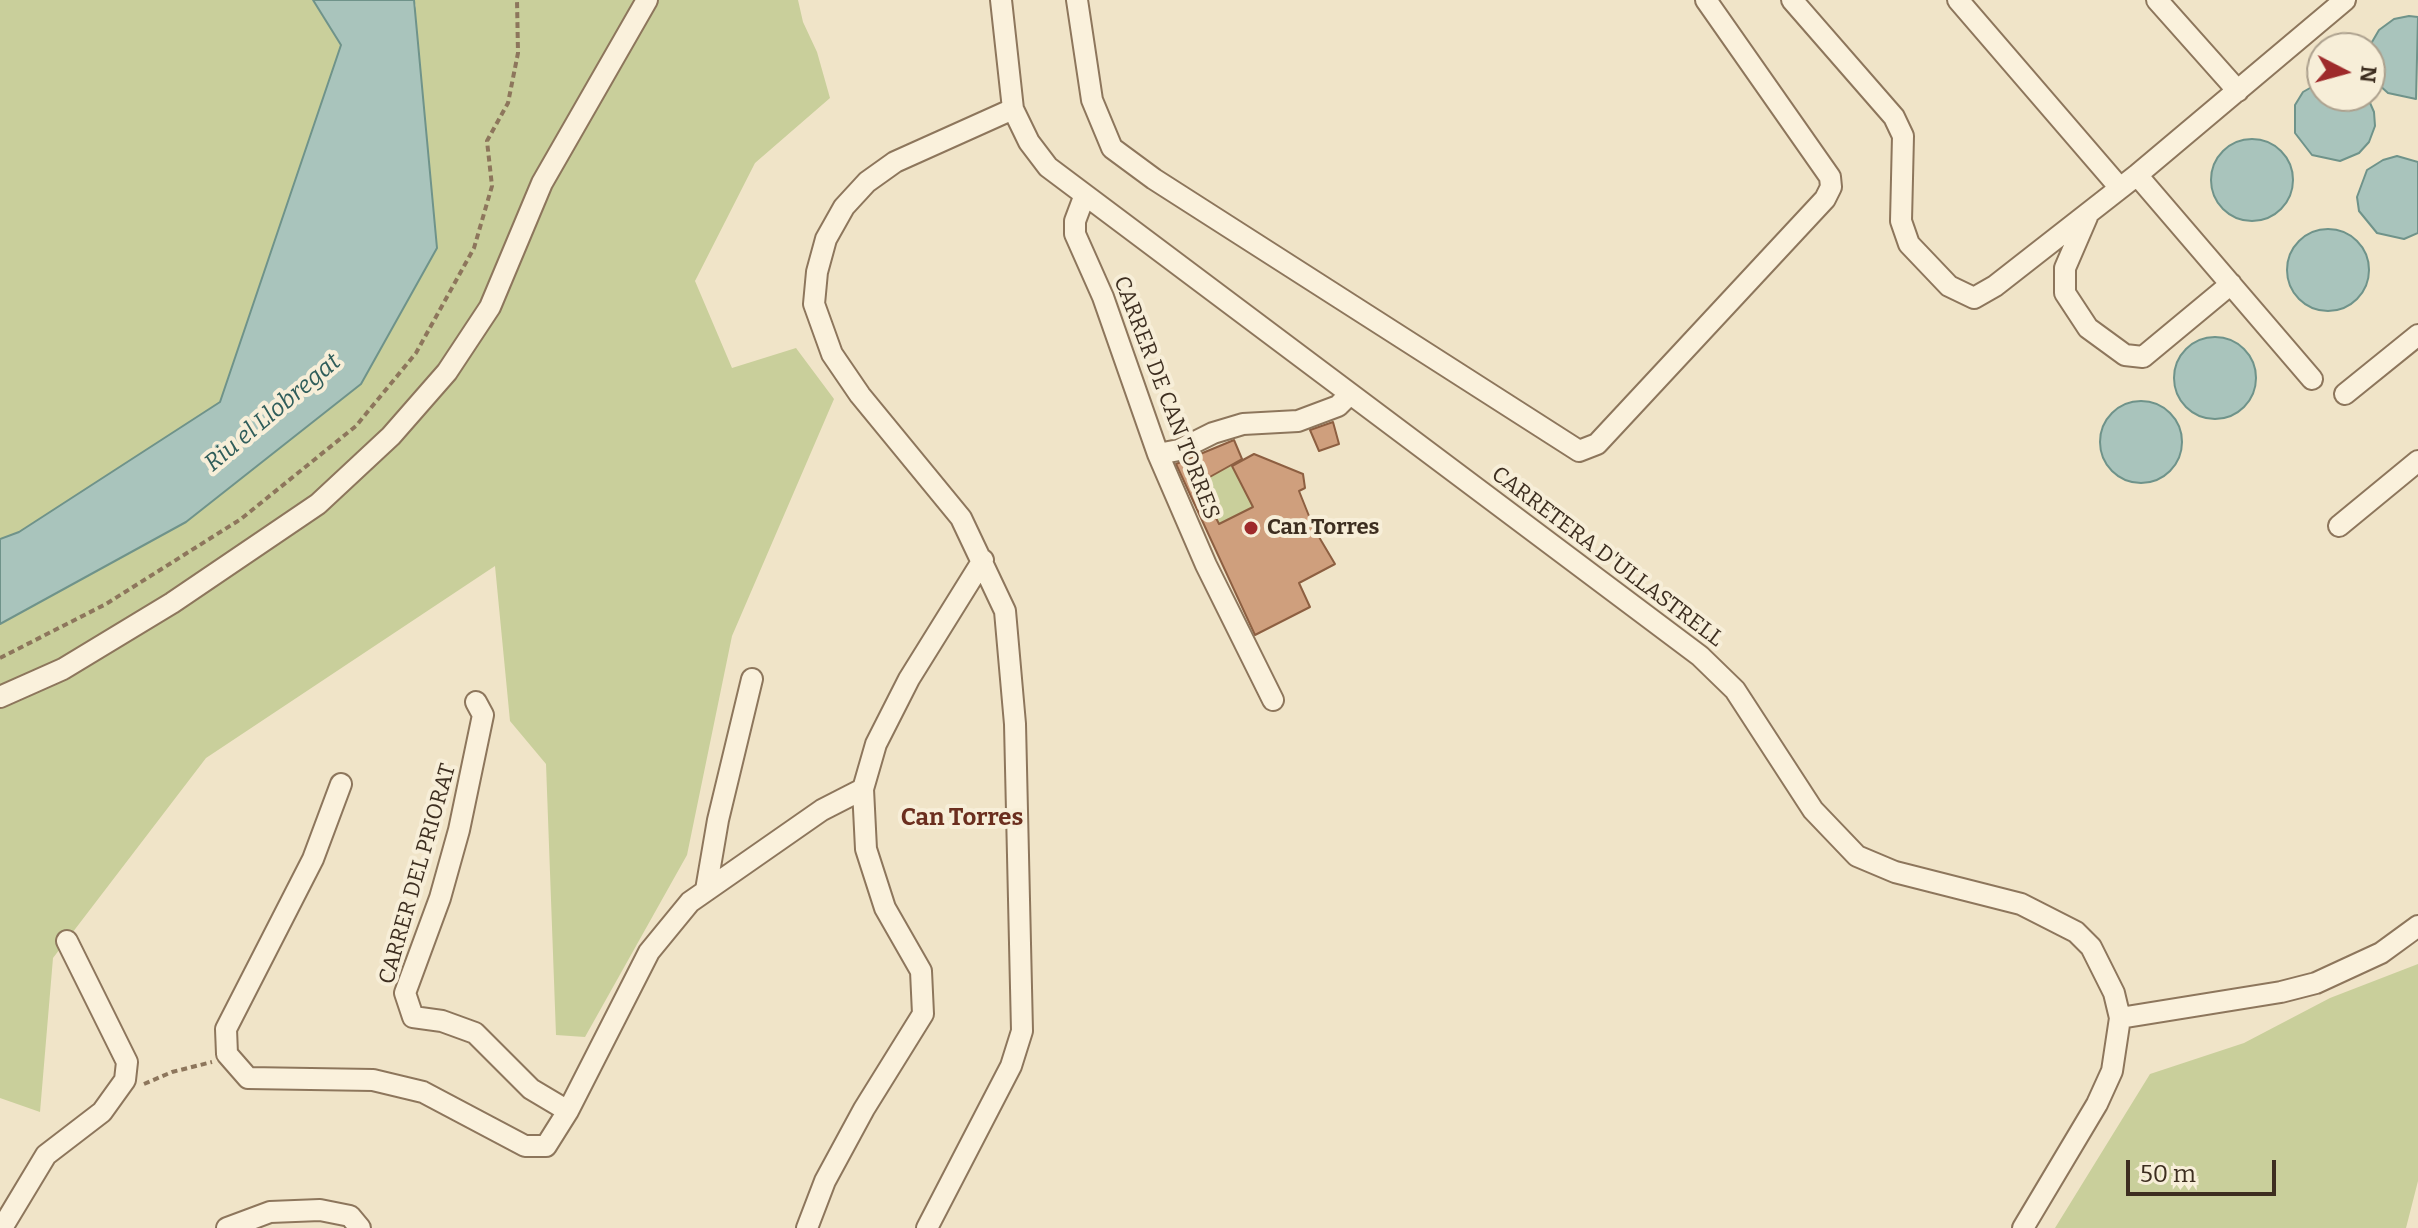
<!DOCTYPE html>
<html>
<head>
<meta charset="utf-8">
<style>
  body { margin:0 }
  #map { position:relative; width:2418px; height:1228px; overflow:hidden; background:#f0e4c8; font-family:Bitter,serif }
  canvas { display:block }
  .north { position:absolute; left:2306px; top:32px; width:80px; height:80px; box-sizing:border-box; background:#f7eed8; border:2px solid #ada18e; border-radius:50%; rotate:96deg; font-size:22px; font-weight:700; line-height:32px; text-align:center; color:#3d2e20 }
  .north::after { content:''; display:block; margin:auto; width:28px; height:36px; background:#9e2a2b; clip-path:polygon(50% 0,100% 100%,50% 72%,0 100%) }
  .scale { position:absolute; left:2126px; top:1160px; width:150px; height:36px; box-sizing:border-box; border:4px solid #3d2e20; border-top:0; padding-left:10px; font-size:24px; line-height:28px; white-space:nowrap; color:#3d2e20; -webkit-text-stroke:6px #f7eed8; paint-order:stroke }
</style>
</head>
<body>
<div id="map">
<canvas width="2418" height="1228"></canvas>
<div class="north">N</div>
<div class="scale">50 m</div>
</div>
<script>
const c = document.querySelector('canvas').getContext('2d');
c.lineJoin = 'round';
function fill(path, color) {
  c.fillStyle = color;
  c.fill(path, 'evenodd');
}
function poly(rows) {
  const path = new Path2D();
  for (const r of rows) {
    if (r.length === 3) {
      path.moveTo(r[0] + r[2], r[1]);
      path.arc(r[0], r[1], r[2], 0, 2 * Math.PI);
      continue;
    }
    path.moveTo(r[0], r[1]);
    for (let i = 2; i < r.length; i += 2) path.lineTo(r[i], r[i + 1]);
  }
  return path;
}
function trace(path, color, width, dash) {
  c.strokeStyle = color;
  c.lineWidth = width;
  c.lineCap = dash ? 'butt' : 'round';
  c.setLineDash(dash || []);
  c.stroke(path);
}
function label(font, color, halo, rows, align = 'center') {
  c.font = font + ' Bitter,serif';
  c.lineWidth = 8;
  c.setLineDash([]);
  c.textBaseline = 'middle';
  c.strokeStyle = halo;
  c.fillStyle = color;
  for (const [text, x, y, turn = 0] of rows) {
    c.save();
    c.translate(x, y);
    c.rotate((+turn || 0) * Math.PI / 180);
    c.textAlign = isNaN(turn) ? turn : align;
    if (halo) c.strokeText(text, 0, 0);
    c.fillText(text, 0, 0);
    c.restore();
  }
}
fill(poly([
  [0,0,313,0,341,44,220,403,19,532,0,539],
  [414,0,798,0,803,22,817,52,830,98,755,163,695,281,732,368,796,348,834,399,732,636,687,855,585,1037,556,1035,546,764,510,721,495,566,206,758,53,958,40,1112,0,1098,0,624,186,522,416,6],
  [1232,465,1253,507,1219,524,1199,483],
  [2418,964,2418,1181,2406,1228,2055,1228,2150,1074,2244,1043,2330,998]
]), '#c9cf9b');
const water = poly([
  [313,0,414,0,437,248,361,384,186,522,0,624,0,539,19,532,220,402,341,45,313,0],
  [2409,16,2418,17,2416,99,2388,93,2378,84,2370,64,2372,42,2379,30,2394,19,2409,16],
  [2322,81,2322,96,2367,96,2374,112,2375,126,2369,142,2359,153,2340,161,2312,155,2295,133,2295,105,2303,92,2322,81],
  [2252,180,41],
  [2397,156,2418,162,2418,233,2404,239,2377,233,2359,211,2357,197,2367,170,2383,160,2397,156],
  [2328,270,41],
  [2215,378,41],
  [2141,442,41]
]);
fill(water, '#a9c4bc');
trace(water, '#6f938a', 2);
const building = poly([
  [1333,422,1339,444,1319,451,1310,430,1333,422],
  [1234,440,1242,459,1199,483,1219,524,1253,507,1232,466,1254,454,1303,474,1305,488,1299,491,1311,521,1317,517,1327,533,1319,537,1335,564,1299,583,1310,607,1255,635,1176,464,1234,440]
]);
fill(building, '#cf9f7d');
trace(building, '#8d5f41', 2);
const minor = poly([
  [1001,0,1013,109,1029,142,1048,167,1700,656,1735,690,1813,810,1857,856,1895,872,2021,904,2076,932,2091,947,2114,993,2120,1018,2112,1071,2097,1104,2023,1228],
  [1077,0,1092,100,1112,148,1154,179,1579,451,1597,444,1825,199,1831,187,1830,177,1706,0],
  [1792,0,1894,117,1903,136,1901,221,1909,244,1949,286,1974,298,1995,286,2137,175,2345,0],
  [1958,0,2120,188],
  [2157,0,2238,91],
  [2137,175,2312,379],
  [1084,197,1075,221,1075,234,1103,297,1158,454,1206,565,1273,700],
  [2087,217,2065,268,2065,293,2088,328,2125,355,2143,357,2231,284],
  [2345,394,2418,335],
  [1158,454,1179,450,1213,433,1243,424,1298,421,1338,406,1350,394],
  [2339,526,2418,461],
  [0,697,63,669,172,603,318,504,391,436,447,372,490,307,542,183,647,0],
  [476,702,483,715,459,830,440,898,405,993,413,1017,442,1021,475,1033,531,1089,568,1111],
  [341,784,313,859,226,1029,227,1054,248,1078,373,1080,423,1092,525,1146,546,1146,568,1111,649,952,690,902,822,810,863,789],
  [706,890,718,820,752,679],
  [2120,1018,2281,992,2316,983,2381,953,2418,926],
  [2,1228,46,1155,102,1112,125,1080,127,1062,67,941],
  [227,1228,270,1212,320,1210,350,1216,360,1228],
  [807,1228,825,1181,864,1109,923,1014,921,971,885,908,866,849,863,789,876,744,909,679,983,560],
  [927,1228,1011,1066,1022,1031,1015,724,1005,611,961,518,860,395,832,354,814,304,817,272,826,239,844,207,867,182,895,162,1013,109]
]);
trace(minor, '#8d765c', 24);
trace(poly([
  [0,658,106,604,241,519,356,426,416,353,474,248,492,186,487,141,508,103,518,53,517,0],
  [144,1084,172,1072,212,1062]
]), '#8d765c', 4, [6, 4]);
trace(minor, '#faf1dc', 20);
for (const [x, y, r, color] of [
  [1251,528,8,"#9e2a2b"]
]) {
  const dot = new Path2D();
  dot.arc(x, y, r, 0, 2 * Math.PI);
  c.fillStyle = color;
  c.fill(dot);
  trace(dot, '#f7eed8', 3);
}
label('22px', '#3d2e20', '#f7eed8', [
  ["CARRER DE CAN TORRES",1166,398,69],
  ["CARRETERA D'ULLASTRELL",1607,557,37],
  ["CARRER DEL PRIORAT",418,874,-74]
]);
label('bold 22px', '#3d2e20', '#f7eed8', [
  ["Can Torres",1267,528]
], 'left');
label('italic 24px', '#2f5d5a', '#f7eed8', [
  ["Riu el Llobregat",273,413,-40]
]);
label('bold 24px', '#6b2e1e', '#f7eed8', [
  ["Can Torres",962,818]
]);
</script>
</body>
</html>
